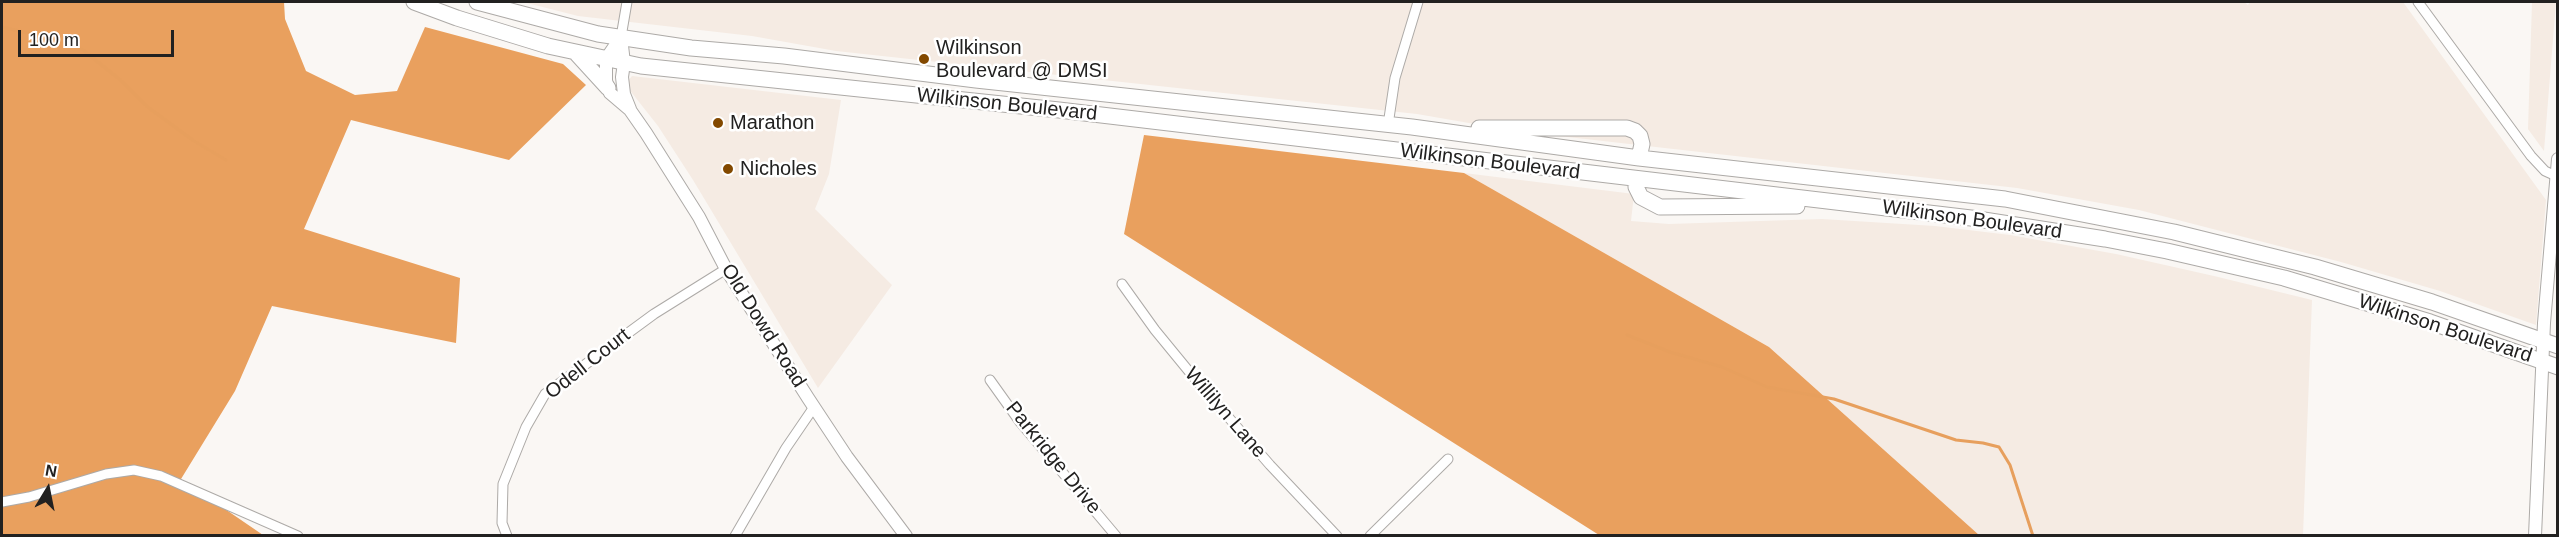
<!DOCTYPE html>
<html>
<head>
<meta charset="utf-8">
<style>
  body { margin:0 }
  #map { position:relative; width:2559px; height:537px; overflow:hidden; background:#faf7f4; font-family:Helvetica,sans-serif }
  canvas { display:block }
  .frame { position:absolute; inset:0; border:3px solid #222120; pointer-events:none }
  .north { position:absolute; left:18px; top:459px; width:60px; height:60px; -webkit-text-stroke:4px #fff; paint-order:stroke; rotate:10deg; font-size:16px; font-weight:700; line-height:24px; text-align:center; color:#222120 }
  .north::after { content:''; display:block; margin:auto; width:21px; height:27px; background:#222120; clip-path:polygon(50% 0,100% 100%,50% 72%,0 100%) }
  .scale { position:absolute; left:18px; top:30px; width:156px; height:27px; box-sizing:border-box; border:3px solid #222120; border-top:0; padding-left:8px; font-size:18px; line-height:21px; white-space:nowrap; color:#222120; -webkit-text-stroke:4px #fff; paint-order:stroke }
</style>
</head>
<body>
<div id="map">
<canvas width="2559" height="537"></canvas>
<div class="frame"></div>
<div class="north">N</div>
<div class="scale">100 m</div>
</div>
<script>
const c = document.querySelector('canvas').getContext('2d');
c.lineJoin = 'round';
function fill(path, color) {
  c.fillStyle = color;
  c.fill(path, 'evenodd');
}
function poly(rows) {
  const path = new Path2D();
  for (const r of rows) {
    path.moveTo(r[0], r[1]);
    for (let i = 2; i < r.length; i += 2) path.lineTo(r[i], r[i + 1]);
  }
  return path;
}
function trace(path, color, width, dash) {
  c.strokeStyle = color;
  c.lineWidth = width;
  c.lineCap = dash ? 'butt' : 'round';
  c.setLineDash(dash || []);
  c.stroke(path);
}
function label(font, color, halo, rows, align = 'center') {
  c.font = font + ' Helvetica,sans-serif';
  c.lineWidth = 5;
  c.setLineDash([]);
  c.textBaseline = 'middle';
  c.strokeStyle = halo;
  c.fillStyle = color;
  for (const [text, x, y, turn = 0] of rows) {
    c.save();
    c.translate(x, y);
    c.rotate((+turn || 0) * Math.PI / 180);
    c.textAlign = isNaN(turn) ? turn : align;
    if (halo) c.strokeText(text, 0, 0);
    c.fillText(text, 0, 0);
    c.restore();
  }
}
fill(poly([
  [523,2,2244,2,2248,5,2250,2,2403,2,2546,200,2536,325,2440,291,2341,262,2139,210,2017,188,1515,131,1417,114,836,51,752,36,578,16],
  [2532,2,2556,2,2544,151,2528,129],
  [632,76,841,100,829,174,815,209,892,285,818,388,693,180,658,126,628,88,627,82],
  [1464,173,1634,194,1631,221,1669,224,1822,219,1935,226,2010,235,2116,254,2214,276,2312,300,2303,535,1979,535,1769,347]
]), '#f5ebe3');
fill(poly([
  [2,2,284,2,285,19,306,71,355,95,397,91,425,27,563,64,586,85,509,160,351,120,304,229,460,278,456,343,272,306,235,391,181,479,263,535,2,535],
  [1144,135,1464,173,1769,347,1979,535,1599,535,1124,234]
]), '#e9a05e');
trace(poly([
  [2,27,70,43,83,50,118,78,149,108,194,141,226,160],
  [1627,335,1670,352,1722,367,1767,387,1834,399,1956,440,1983,443,1999,447,2010,465,2033,536]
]), '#e79f5d', 3);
const minor = poly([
  [2418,2,2531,156,2545,171,2556,176],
  [621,37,627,2],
  [1388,125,1395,78,1418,2],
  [1122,284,1155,330,1196,380,1270,465,1337,536],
  [990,380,1020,422,1116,536],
  [2,502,29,497,106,474,134,470,161,476,298,536],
  [507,536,502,523,503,484,526,427,545,394,654,314,726,269],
  [735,536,786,448,814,407],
  [1370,536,1448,459]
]);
const tertiary = poly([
  [621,37,606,59,606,81,610,93,630,110,646,133,699,217,726,269,808,398,847,457,906,536],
  [621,37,624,63,622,77,624,94,630,109],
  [2535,536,2544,323,2558,159]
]);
const primary = poly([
  [414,2,457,18,548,46,641,66,1059,110,1971,218,2105,239,2167,251,2284,278,2430,322,2558,367],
  [477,2,598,34,691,48,784,56,976,80,1412,127,1639,158,2005,199,2174,232,2315,267,2432,302,2558,346],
  [576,53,608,88],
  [1479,128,1627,128,1635,131,1640,136,1642,144,1639,158],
  [1636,180,1636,187,1641,197,1660,207,1797,206]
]);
trace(minor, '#adaaa7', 11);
trace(tertiary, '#adaaa7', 14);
trace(primary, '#adaaa7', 17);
trace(minor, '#fff', 9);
trace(tertiary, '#fff', 12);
trace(primary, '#fff', 15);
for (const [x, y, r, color] of [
  [924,59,6,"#834900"],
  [718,123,6,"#834900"],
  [728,169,6,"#834900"]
]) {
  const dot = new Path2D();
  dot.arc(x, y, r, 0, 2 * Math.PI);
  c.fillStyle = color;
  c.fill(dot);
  trace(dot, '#fff', 2);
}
label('20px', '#222120', '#fff', [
  ["Wilkinson",936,48],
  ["Boulevard @ DMSI",936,71],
  ["Marathon",730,123],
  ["Nicholes",740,169]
], 'left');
label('20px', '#222120', '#fff', [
  ["Wilkinson Boulevard",1007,105,6],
  ["Wilkinson Boulevard",1490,162,7],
  ["Wilkinson Boulevard",1972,220,8],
  ["Old Dowd Road",763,326,58],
  ["Wilkinson Boulevard",2445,329,18],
  ["Odell Court",588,364,-38],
  ["Willilyn Lane",1225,413,49],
  ["Parkridge Drive",1053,458,51]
]);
</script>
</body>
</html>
